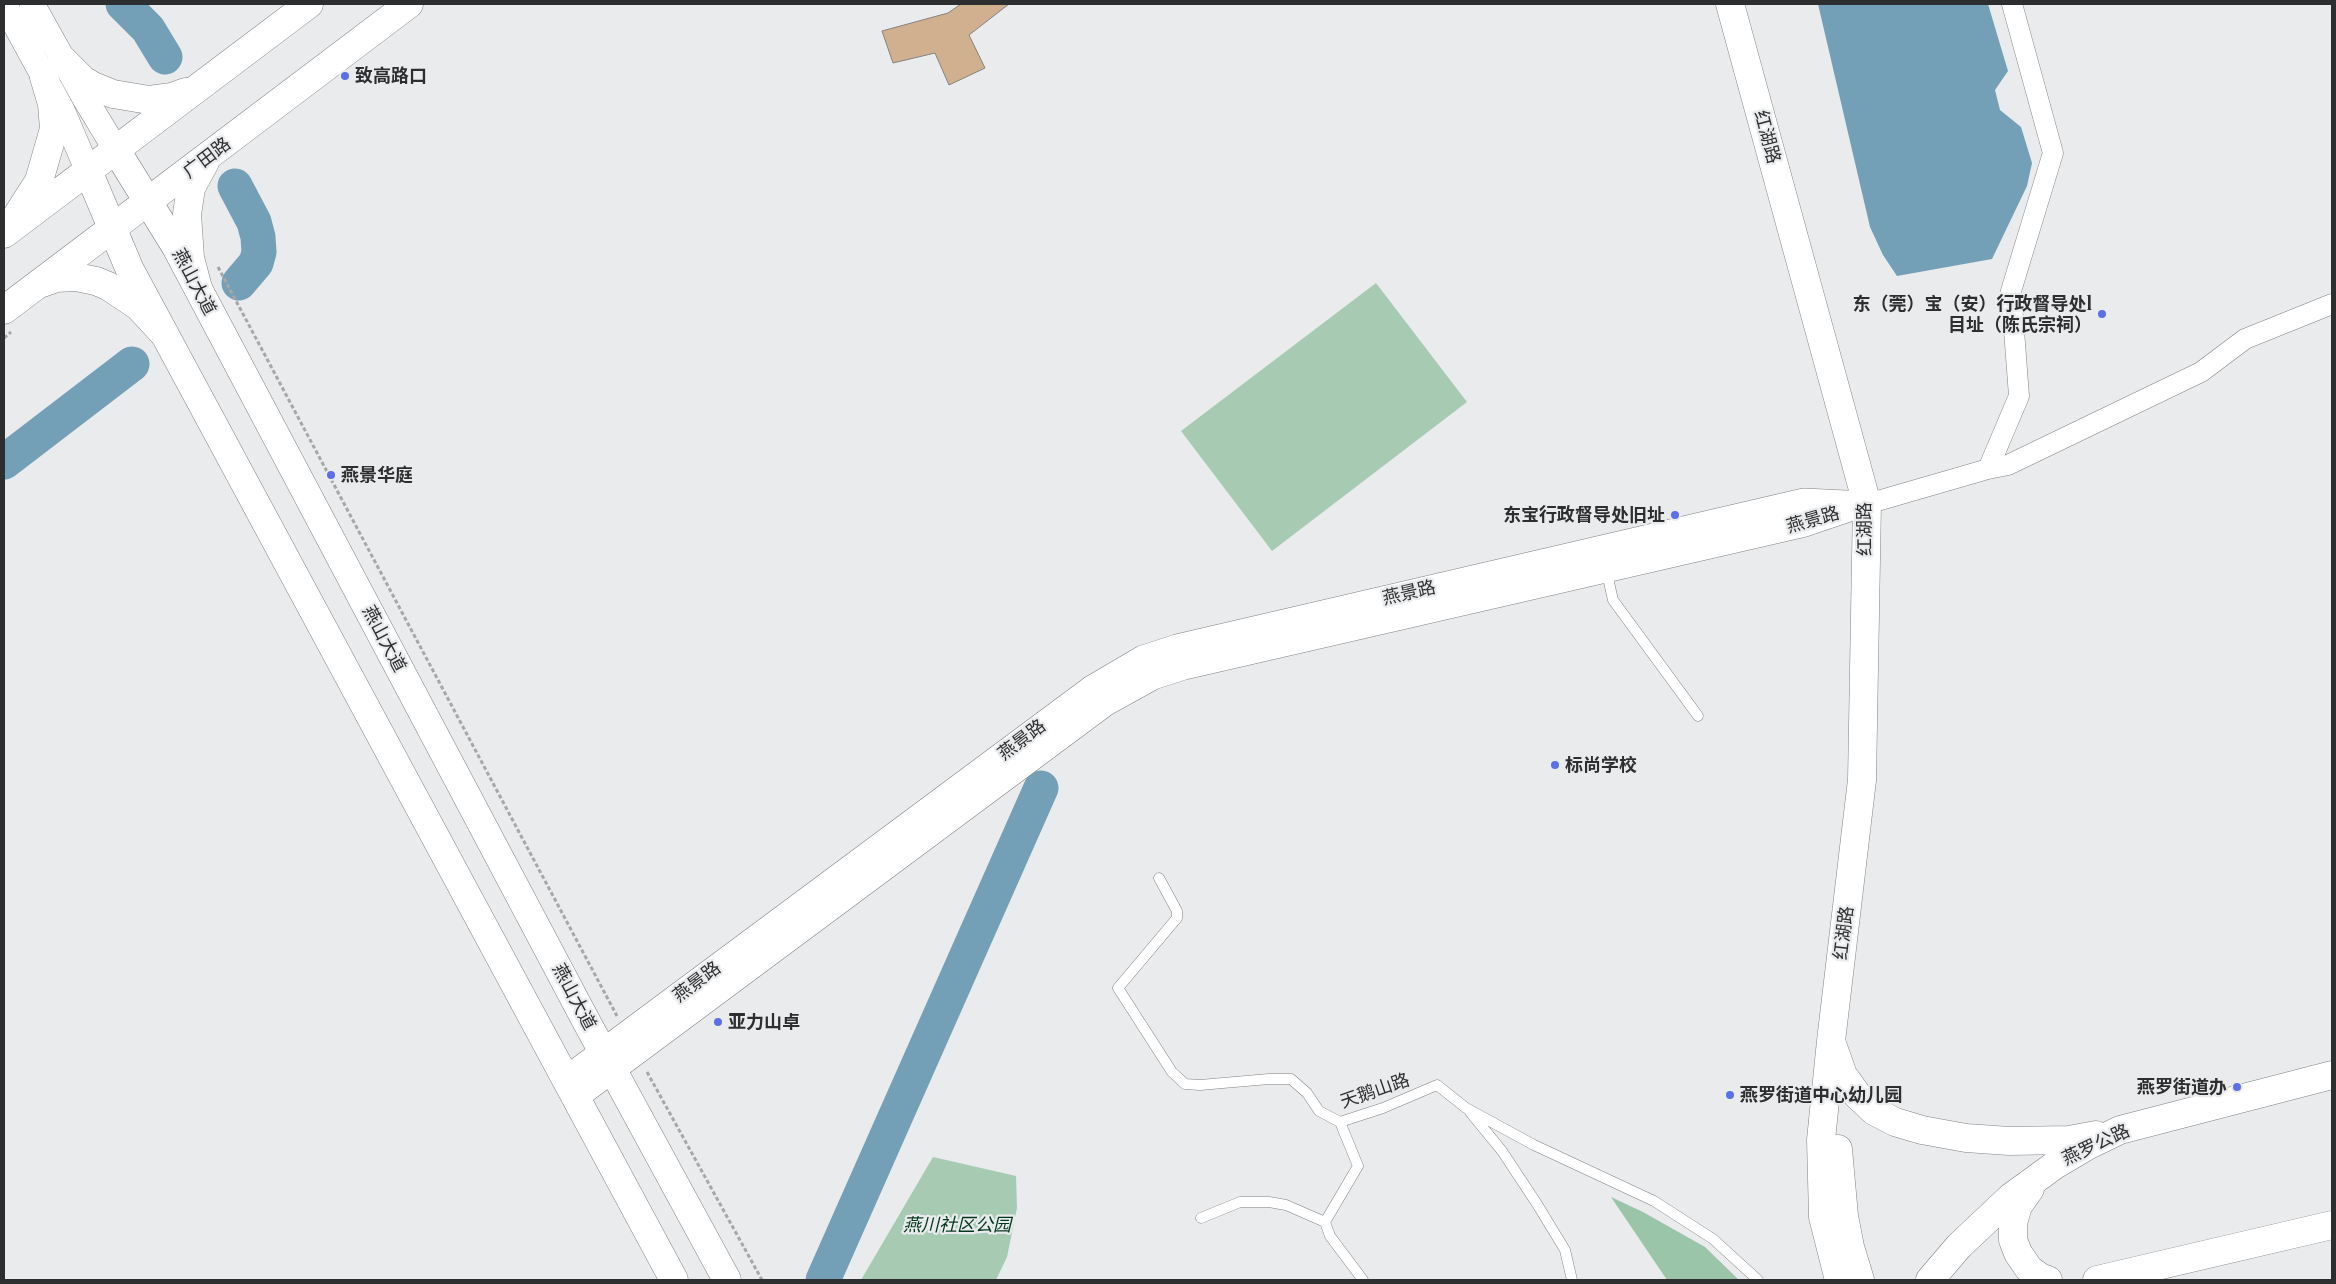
<!DOCTYPE html>
<html>
<head>
<meta charset="utf-8">
<style>
  body { margin:0 }
  #map { position:relative; width:2336px; height:1284px; overflow:hidden; background:#e9ebed; font-family:"Playfair Display",serif }
  canvas { display:block }
  .frame { position:absolute; inset:0; border:5px solid #2d2e2f; pointer-events:none }
</style>
</head>
<body>
<div id="map">
<canvas width="2336" height="1284"></canvas>
<div class="frame"></div>
</div>
<script>
const c = document.querySelector('canvas').getContext('2d');
c.lineJoin = 'round';
function fill(path, color) {
  c.fillStyle = color;
  c.fill(path, 'evenodd');
}
function poly(rows) {
  const path = new Path2D();
  for (const r of rows) {
    path.moveTo(r[0], r[1]);
    for (let i = 2; i < r.length; i += 2) path.lineTo(r[i], r[i + 1]);
  }
  return path;
}
function trace(path, color, width, dash) {
  c.strokeStyle = color;
  c.lineWidth = width;
  c.lineCap = dash ? 'butt' : 'round';
  c.setLineDash(dash || []);
  c.stroke(path);
}
function label(font, color, halo, rows, align = 'center') {
  c.font = font + ' "Playfair Display","Noto Sans SC",serif';
  c.lineWidth = 4.5;
  c.setLineDash([]);
  c.textBaseline = 'middle';
  c.strokeStyle = halo;
  c.fillStyle = color;
  for (const [text, x, y, turn = 0] of rows) {
    c.save();
    c.translate(x, y);
    c.rotate((+turn || 0) * Math.PI / 180);
    c.textAlign = isNaN(turn) ? turn : align;
    if (halo) c.strokeText(text, 0, 0);
    c.fillText(text, 0, 0);
    c.restore();
  }
}
fill(poly([
  [1376,283,1467,402,1272,551,1181,431],
  [933,1157,1016,1176,1017,1208,1007,1257,996,1280,861,1280]
]), '#a6cbb2');
fill(poly([
  [1611,1197,1643,1212,1705,1247,1739,1280,1667,1280]
]), '#9bc5a9');
fill(poly([
  [1818,4,1988,4,2008,71,1995,90,2000,110,2021,127,2032,163,2027,186,1992,259,1897,276,1883,255,1870,227]
]), '#73a0b6');
trace(poly([
  [123,4,148,29,165,57],
  [235,186,254,222,258,237,259,252,256,263,239,283],
  [4,462,132,364],
  [823,1280,1041,788]
]), '#73a0b6', 35);
const building = poly([
  [961,4,1009,4,969,35,985,68,949,85,935,53,893,63,882,31,948,13,961,4]
]);
fill(building, '#d0b08e');
trace(building, '#838280', 1);
const service = poly([
  [1606,569,1613,600,1698,716],
  [1159,878,1177,911,1177,918,1118,988,1172,1072,1185,1084,1200,1085,1269,1079,1291,1079,1307,1093,1319,1111,1340,1122,1383,1108,1437,1085,1466,1108,1534,1145,1654,1201,1713,1239,1758,1280],
  [1470,1112,1502,1151,1537,1204,1565,1250,1572,1280],
  [1340,1122,1358,1166,1325,1222,1330,1236,1363,1280],
  [1201,1218,1240,1202,1269,1202,1286,1205,1325,1222]
]);
const minor = poly([
  [1988,469,2019,396,2011,291,2053,153,2012,4],
  [1867,504,1988,469,2008,465,2201,372,2245,339,2332,304]
]);
const tertiary = poly([
  [4,4,62,110,88,171],
  [32,4,84,97,116,150],
  [566,1079,1092,688,1143,658,1177,647,1804,501,1867,504],
  [576,1097,1106,703,1153,677,1184,667,1805,524,1852,508]
]);
const secondary = poly([
  [1730,4,1867,504,1862,780,1831,1041,1821,1140,1823,1217,1839,1280],
  [116,150,176,247,585,1019,727,1280],
  [88,171,130,270,674,1280],
  [1832,1044,1843,1075,1858,1096,1874,1111,1895,1122,1922,1130,1966,1138,2009,1141,2069,1140,2096,1135],
  [1838,1149,1844,1216,1850,1247,1860,1280],
  [2030,1189,2018,1206,2013,1223,2013,1240,2018,1253,2029,1269,2040,1277,2048,1280],
  [1930,1280,1959,1246,2011,1197,2055,1165,2087,1146,2120,1130,2332,1075],
  [2097,1280,2332,1225]
]);
const primary = poly([
  [62,59,83,80,93,86,113,94,149,100,172,97,186,92],
  [16,217,39,181,54,129,52,104,44,77],
  [4,234,309,4],
  [42,283,56,278,76,277,96,281,108,286,138,306,164,334],
  [198,288,190,258,187,214,191,188,205,162],
  [4,310,409,4]
]);
trace(service, '#818284', 11);
trace(minor, '#818284', 21);
trace(tertiary, '#818284', 26);
trace(secondary, '#818284', 29);
trace(primary, '#818284', 29);
trace(poly([
  [218,267,617,1016],
  [4,338,11,332],
  [647,1072,762,1280]
]), '#a6a7a9', 3, [4, 2.5]);
trace(service, '#fff', 10);
trace(minor, '#fff', 20);
trace(tertiary, '#fff', 25);
trace(secondary, '#fff', 28);
trace(primary, '#fff', 28);
for (const [x, y, r, color] of [
  [345,76,5,"#5b6fe6"],
  [2102,314,5,"#5b6fe6"],
  [331,475,5,"#5b6fe6"],
  [1675,515,5,"#5b6fe6"],
  [1555,765,5,"#5b6fe6"],
  [718,1022,5,"#5b6fe6"],
  [2237,1087,5,"#5b6fe6"],
  [1730,1095,5,"#5b6fe6"]
]) {
  const dot = new Path2D();
  dot.arc(x, y, r, 0, 2 * Math.PI);
  c.fillStyle = color;
  c.fill(dot);
  trace(dot, '#e9ebed', 2);
}
label('bold 18px', '#2d2e2f', '#e9ebed', [
  ["致高路口",355,76],
  ["东（莞）宝（安）行政督导处l",2092,304,"right"],
  ["目址（陈氏宗祠）",2092,325,"right"],
  ["燕景华庭",341,475],
  ["东宝行政督导处旧址",1665,515,"right"],
  ["标尚学校",1565,765],
  ["亚力山卓",728,1022],
  ["燕罗街道办",2227,1087,"right"],
  ["燕罗街道中心幼儿园",1740,1095]
], 'left');
label('18px', '#2d2e2f', '#e9ebed', [
  ["红湖路",1767,137,75],
  ["广田路",207,158,-37],
  ["燕山大道",194,282,62],
  ["燕景路",1813,520,-16],
  ["红湖路",1865,529,-91],
  ["燕景路",1409,593,-13],
  ["燕山大道",384,639,62],
  ["燕景路",1022,740,-37],
  ["红湖路",1844,933,-83],
  ["燕景路",697,982,-37],
  ["燕山大道",574,997,62],
  ["天鹅山路",1375,1091,-19],
  ["燕罗公路",2096,1145,-25]
]);
label('italic 18px', '#00361c', '#e9ebed', [
  ["燕川社区公园",957,1225]
]);
</script>
</body>
</html>
